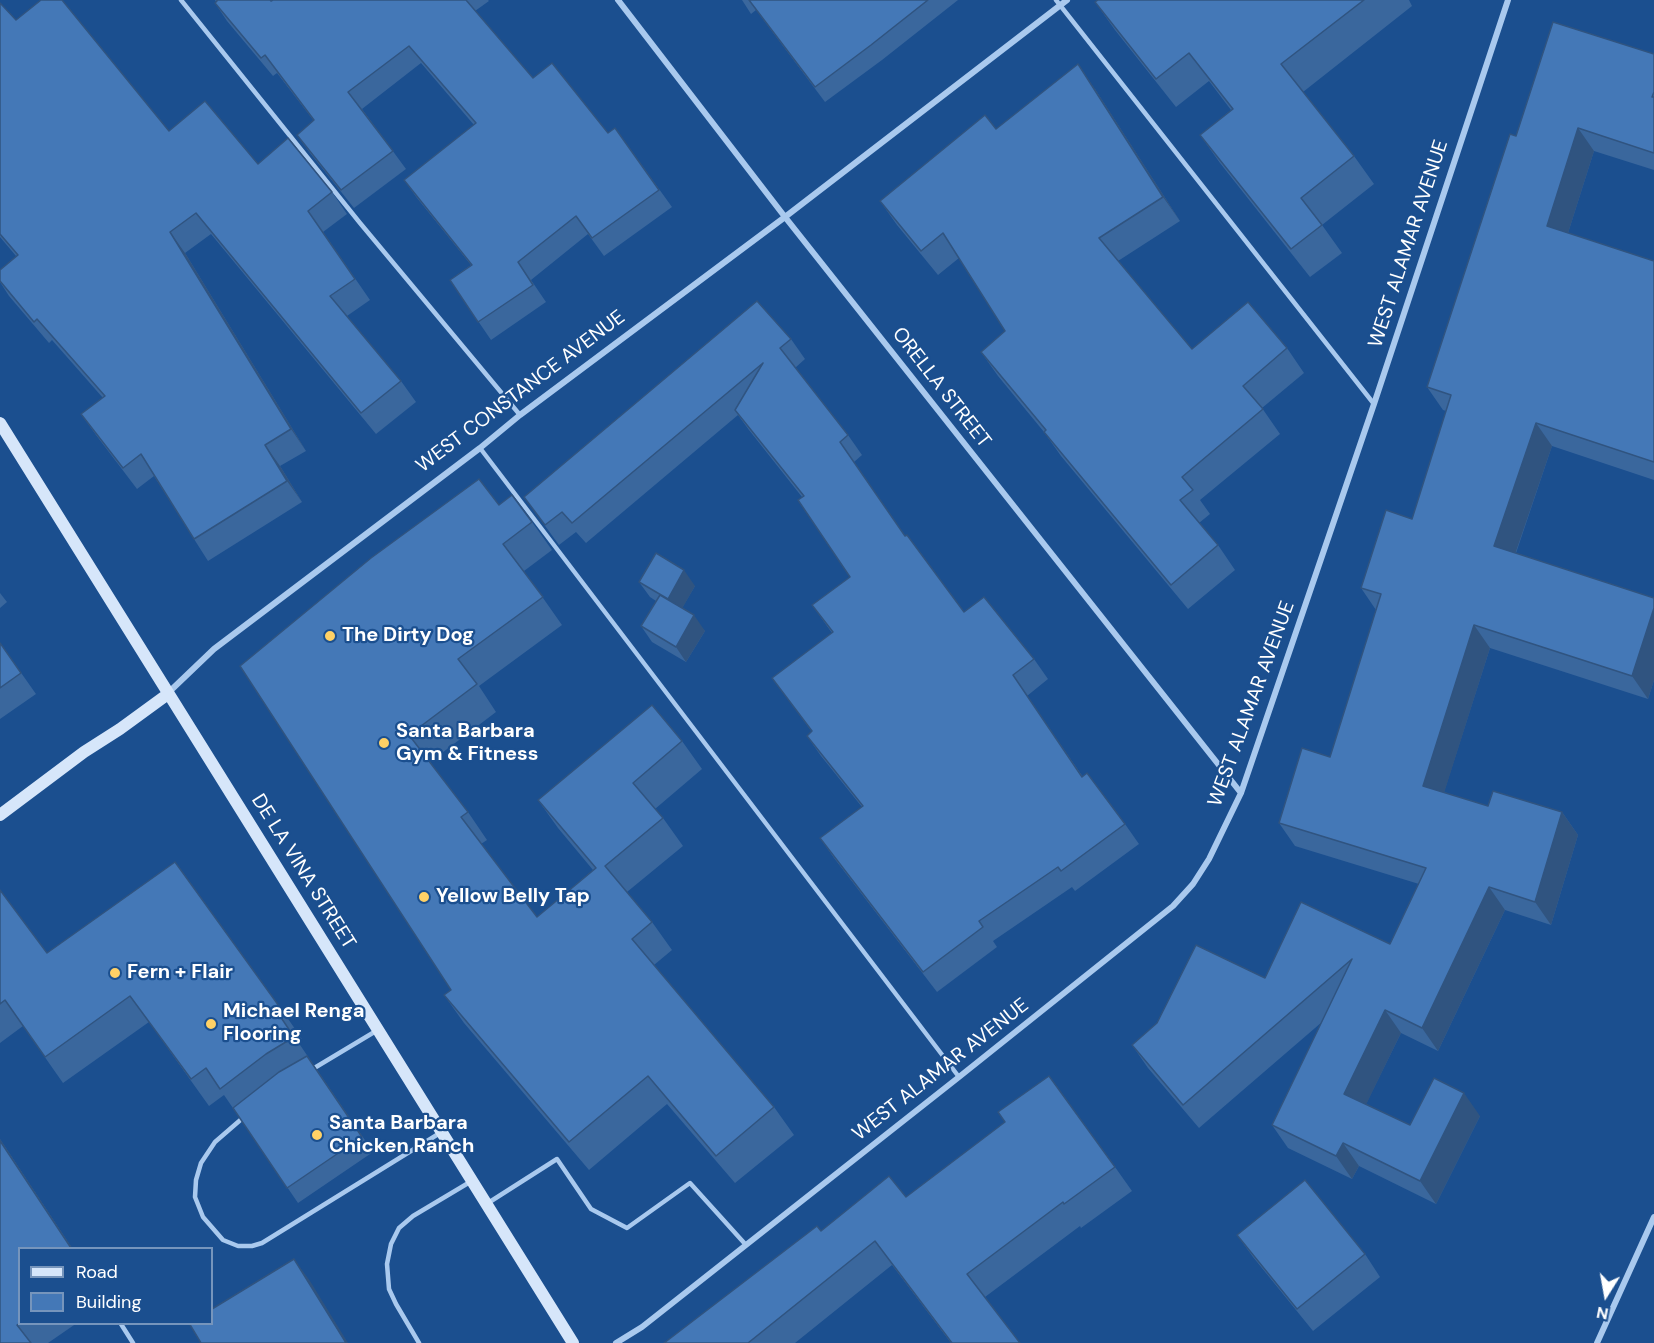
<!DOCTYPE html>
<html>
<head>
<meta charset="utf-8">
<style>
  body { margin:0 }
  #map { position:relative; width:1654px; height:1343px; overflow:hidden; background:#1b4f8f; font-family:"DM Sans",sans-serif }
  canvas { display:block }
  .legend { position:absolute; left:18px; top:1247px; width:195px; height:78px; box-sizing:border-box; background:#1b4f8f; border:2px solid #7695bc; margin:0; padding:8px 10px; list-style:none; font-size:18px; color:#fff }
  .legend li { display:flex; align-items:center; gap:12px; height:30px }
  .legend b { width:30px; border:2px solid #7695bc }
  .north { position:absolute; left:1576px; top:1265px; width:60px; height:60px; -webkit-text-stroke:4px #1b4f8f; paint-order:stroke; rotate:191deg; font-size:16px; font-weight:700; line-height:24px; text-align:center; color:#fff }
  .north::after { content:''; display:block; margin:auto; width:21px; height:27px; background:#fff; clip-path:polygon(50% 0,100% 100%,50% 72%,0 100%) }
</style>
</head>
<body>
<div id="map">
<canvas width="1654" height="1343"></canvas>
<ul class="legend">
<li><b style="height:8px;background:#d6e6fa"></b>Road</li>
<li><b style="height:16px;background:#4478b7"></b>Building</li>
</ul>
<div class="north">N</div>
</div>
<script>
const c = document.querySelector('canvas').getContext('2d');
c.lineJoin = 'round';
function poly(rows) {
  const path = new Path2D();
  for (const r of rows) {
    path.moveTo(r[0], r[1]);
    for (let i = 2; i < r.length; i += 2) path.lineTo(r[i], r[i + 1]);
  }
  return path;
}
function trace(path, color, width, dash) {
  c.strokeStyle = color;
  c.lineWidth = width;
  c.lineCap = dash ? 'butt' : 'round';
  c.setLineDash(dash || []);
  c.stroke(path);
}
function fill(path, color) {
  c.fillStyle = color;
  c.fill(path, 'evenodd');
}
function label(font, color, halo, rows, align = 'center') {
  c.font = font + ' "DM Sans",sans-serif';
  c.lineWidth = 4.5;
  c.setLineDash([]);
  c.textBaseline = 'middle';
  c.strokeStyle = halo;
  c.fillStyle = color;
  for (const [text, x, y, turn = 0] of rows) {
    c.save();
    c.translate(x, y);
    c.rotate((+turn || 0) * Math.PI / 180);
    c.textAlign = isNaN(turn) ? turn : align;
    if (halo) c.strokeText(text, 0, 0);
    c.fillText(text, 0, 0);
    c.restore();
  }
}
trace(poly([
  [181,0,360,223,520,415],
  [1056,0,1374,404],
  [480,448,959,1077],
  [311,1070,376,1031],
  [245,1116,215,1142,201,1163,196,1180,195,1197,203,1217,223,1240,238,1246,252,1246,262,1243,440,1133],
  [488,1203,557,1159,591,1209,627,1228,690,1183,746,1245],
  [121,1324,133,1343],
  [419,1343,396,1304,389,1289,387,1264,391,1244,399,1228,413,1216,470,1182]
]), '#a9c9ee', 4.5);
trace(poly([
  [618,0,785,217,1241,793],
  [168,693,214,649,480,448,520,415,785,217,1067,0],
  [616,1343,642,1327,959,1077,1173,906,1193,884,1209,859,1241,793,1374,404,1508,0],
  [1597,1343,1654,1217]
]), '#a9c9ee', 6);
trace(poly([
  [0,423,573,1343],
  [0,815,84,752,120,729,168,694]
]), '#d6e6fa', 12);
fill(poly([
  [215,0,270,0,271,1,273,0,488,0,489,1,475,11,533,78,608,133,615,128,672,207,604,256,588,234,531,280,546,302,491,340,450,280,471,265,417,198,404,180,474,125,421,63,362,109,406,169,354,208,310,153,297,135,314,121,277,73,273,76,227,21,215,3,216,2],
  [742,0,958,0,882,60,825,102,756,10,751,14],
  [1098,0,1409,0,1412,6,1303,92,1354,156,1374,184,1322,225,1342,253,1310,277,1220,163,1200,135,1231,110,1209,81,1176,107,1115,30,1095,2],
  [0,3,16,20,169,131,332,192,347,214,323,232,370,300,347,316,401,381,416,402,376,434,211,234,185,253,306,451,280,466,302,502,208,561,194,539,154,476,137,489,96,435,81,414,103,398,52,340,49,343,9,296,0,282,0,270,16,256,0,237],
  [1654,54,1654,170,1594,151,1568,233,1654,261,1654,480,1552,446,1516,553,1654,598,1654,680,1648,699,1490,648,1444,792,1488,806,1562,812,1578,835,1551,925,1505,910,1438,1051,1401,1033,1366,1104,1410,1125,1480,1116,1436,1204,1359,1166,1352,1179,1288,1148,1272,1125,1322,1022,1199,1128,1148,1068,1132,1045,1265,978,1390,944,1419,884,1295,846,1279,823,1330,757,1376,610,1361,588,1412,519,1446,411,1443,410,1427,387,1516,136],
  [1095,89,1180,221,1118,261,1192,349,1287,348,1304,373,1262,408,1280,434,1200,500,1210,514,1199,523,1218,545,1235,570,1188,609,1061,456,1044,432,998,376,981,352,1005,331,959,258,938,275,897,225,880,201,996,129],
  [791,339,805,359,795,368,848,435,862,455,854,462,905,536,964,612,1034,659,1048,679,1027,696,1083,777,1125,824,1139,844,1075,891,1072,887,993,941,997,947,937,992,834,858,820,838,862,807,821,756,807,736,812,732,772,678,832,633,812,605,850,577,802,497,749,430,738,415,586,543,576,532,559,545,524,497],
  [499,505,532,522,552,550,524,571,562,625,479,686,496,712,430,762,468,812,487,840,481,844,537,917,593,870,558,828,538,800,682,741,702,769,655,809,663,818,683,846,627,892,652,922,672,950,654,965,774,1107,794,1135,735,1183,667,1104,589,1170,464,1023,444,995,451,990,240,666],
  [639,582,695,586,682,608,705,631,686,662,652,642,641,626,656,601,650,597],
  [0,593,7,602,0,608],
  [0,643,36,694,0,719],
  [0,890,47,953,284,1013,302,1039,298,1042,373,1152,298,1203,224,1095,209,1106,149,1022,63,1083,23,1026,0,1043],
  [0,1139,72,1248,20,1248,20,1323,77,1323,48,1343,0,1343],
  [1115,1167,1132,1191,1081,1228,1080,1226,985,1297,1020,1343,951,1343,892,1265,795,1343,664,1343,821,1231,906,1197],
  [1237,1235,1365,1254,1380,1277,1313,1331,1253,1257]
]), '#3a679d');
fill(poly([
  [1078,64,1095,89,1180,221,1163,197],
  [1578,128,1594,151,1563,249,1547,226],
  [170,232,185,253,306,451,291,429],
  [1536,423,1552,446,1510,569,1494,546],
  [265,445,280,466,302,502,287,481],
  [684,570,695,586,679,614,668,599],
  [1654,608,1654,680,1648,699,1632,676],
  [694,615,705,631,686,662,676,647],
  [1474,625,1490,648,1439,809,1423,786],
  [1562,812,1578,835,1551,925,1535,902],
  [1489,887,1505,910,1438,1051,1422,1028],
  [1385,1010,1401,1033,1360,1117,1344,1094],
  [1464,1093,1480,1116,1436,1204,1420,1181],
  [0,1139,72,1248,71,1248,0,1141],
  [1343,1143,1359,1166,1352,1179,1336,1156],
  [294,1259,310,1281,348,1343,346,1343]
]), '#305480');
const building = poly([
  [41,0,62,0,169,131,205,101,258,164,288,138,332,192,308,211,355,279,330,296,401,381,361,413,196,213,170,232,291,429,265,445,287,481,194,539,141,454,123,468,81,414,105,396,37,319,34,322,0,281,0,270,18,255,0,234,0,3,16,20,41,0],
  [217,0,270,0,271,1,273,0,466,0,533,78,552,63,608,133,615,128,659,190,592,238,576,216,518,262,533,285,478,322,450,280,472,265,404,180,476,123,409,46,348,92,393,151,341,190,297,135,314,120,265,55,261,58,215,3,217,1,217,0],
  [749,0,928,0,871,45,815,87,749,0],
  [1098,0,1364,0,1281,64,1354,156,1301,198,1322,225,1291,249,1200,135,1233,109,1189,53,1156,79,1095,2,1098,0],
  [1553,22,1654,54,1654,92,1652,97,1654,97,1654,153,1578,128,1547,226,1654,261,1654,462,1536,423,1494,546,1654,598,1654,608,1632,676,1474,625,1423,786,1488,806,1493,791,1562,812,1535,902,1489,887,1422,1028,1385,1010,1344,1094,1410,1125,1434,1078,1464,1093,1420,1181,1343,1143,1336,1156,1272,1125,1352,959,1183,1105,1132,1045,1157,1023,1196,945,1265,978,1301,902,1390,944,1426,868,1279,823,1302,748,1330,757,1381,594,1361,588,1386,510,1412,519,1451,395,1427,387,1510,134,1516,136,1553,22],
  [1078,64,1163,197,1099,238,1192,349,1248,302,1287,348,1243,386,1263,409,1182,477,1193,490,1180,500,1218,545,1171,585,1044,432,1046,430,981,352,1005,331,943,233,921,251,880,201,985,115,996,129,1078,64],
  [757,301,791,339,780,348,848,435,840,442,905,536,907,535,964,612,984,597,1034,659,1013,675,1082,777,1087,773,1125,824,1061,871,1058,867,979,921,983,927,923,972,820,838,863,806,807,736,812,731,772,678,833,632,812,605,850,577,798,500,804,496,735,410,763,363,572,523,562,512,545,525,524,497,757,301],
  [479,479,499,505,512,495,532,522,503,544,543,597,458,659,477,684,409,735,468,812,461,817,537,917,596,868,538,800,652,705,682,741,633,783,663,818,605,866,652,922,632,939,774,1107,716,1156,648,1076,569,1142,444,995,451,990,240,666,371,558,479,479],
  [656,553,684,570,668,599,639,582,656,553],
  [660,595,694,615,676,647,641,626,660,595],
  [0,643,21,673,0,688,0,643],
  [175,862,284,1013,280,1016,294,1037,266,1054,220,1089,206,1068,191,1079,130,996,45,1057,5,1000,0,1004,0,890,47,953,175,862],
  [307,1056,362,1137,287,1188,233,1108,279,1072,307,1056],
  [1049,1076,1115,1167,1064,1204,1063,1202,967,1274,1020,1343,952,1343,875,1241,748,1343,664,1343,817,1226,821,1231,889,1176,906,1197,1005,1122,998,1112,1049,1076],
  [0,1141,71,1248,20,1248,20,1323,17,1325,31,1343,0,1343,0,1141],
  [1305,1180,1365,1254,1297,1309,1237,1235,1305,1180],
  [294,1259,346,1343,201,1343,189,1323,212,1323,212,1309,294,1259]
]);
fill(building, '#4478b7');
trace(building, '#305480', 1.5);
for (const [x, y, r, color] of [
  [330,636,6,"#ffd166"],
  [384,743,6,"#ffd166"],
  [424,897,6,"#ffd166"],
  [115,973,6,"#ffd166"],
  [211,1024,6,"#ffd166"],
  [317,1135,6,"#ffd166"]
]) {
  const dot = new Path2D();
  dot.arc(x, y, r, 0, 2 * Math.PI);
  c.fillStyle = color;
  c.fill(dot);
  trace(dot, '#1b4f8f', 2);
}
label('20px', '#fff', '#1b4f8f', [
  ["WEST ALAMAR AVENUE",1409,244,-72],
  ["ORELLA STREET",941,388,52],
  ["WEST CONSTANCE AVENUE",521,392,-37],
  ["WEST ALAMAR AVENUE",1252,704,-70],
  ["DE LA VINA STREET",303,872,58],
  ["WEST ALAMAR AVENUE",941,1070,-38]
]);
label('bold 20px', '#fff', '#1b4f8f', [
  ["The Dirty Dog",342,636],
  ["Santa Barbara",396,732],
  ["Gym & Fitness",396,755],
  ["Yellow Belly Tap",436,897],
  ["Fern + Flair",127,973],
  ["Michael Renga",223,1012],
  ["Flooring",223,1035],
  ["Santa Barbara",329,1124],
  ["Chicken Ranch",329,1147]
], 'left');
</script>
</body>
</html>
